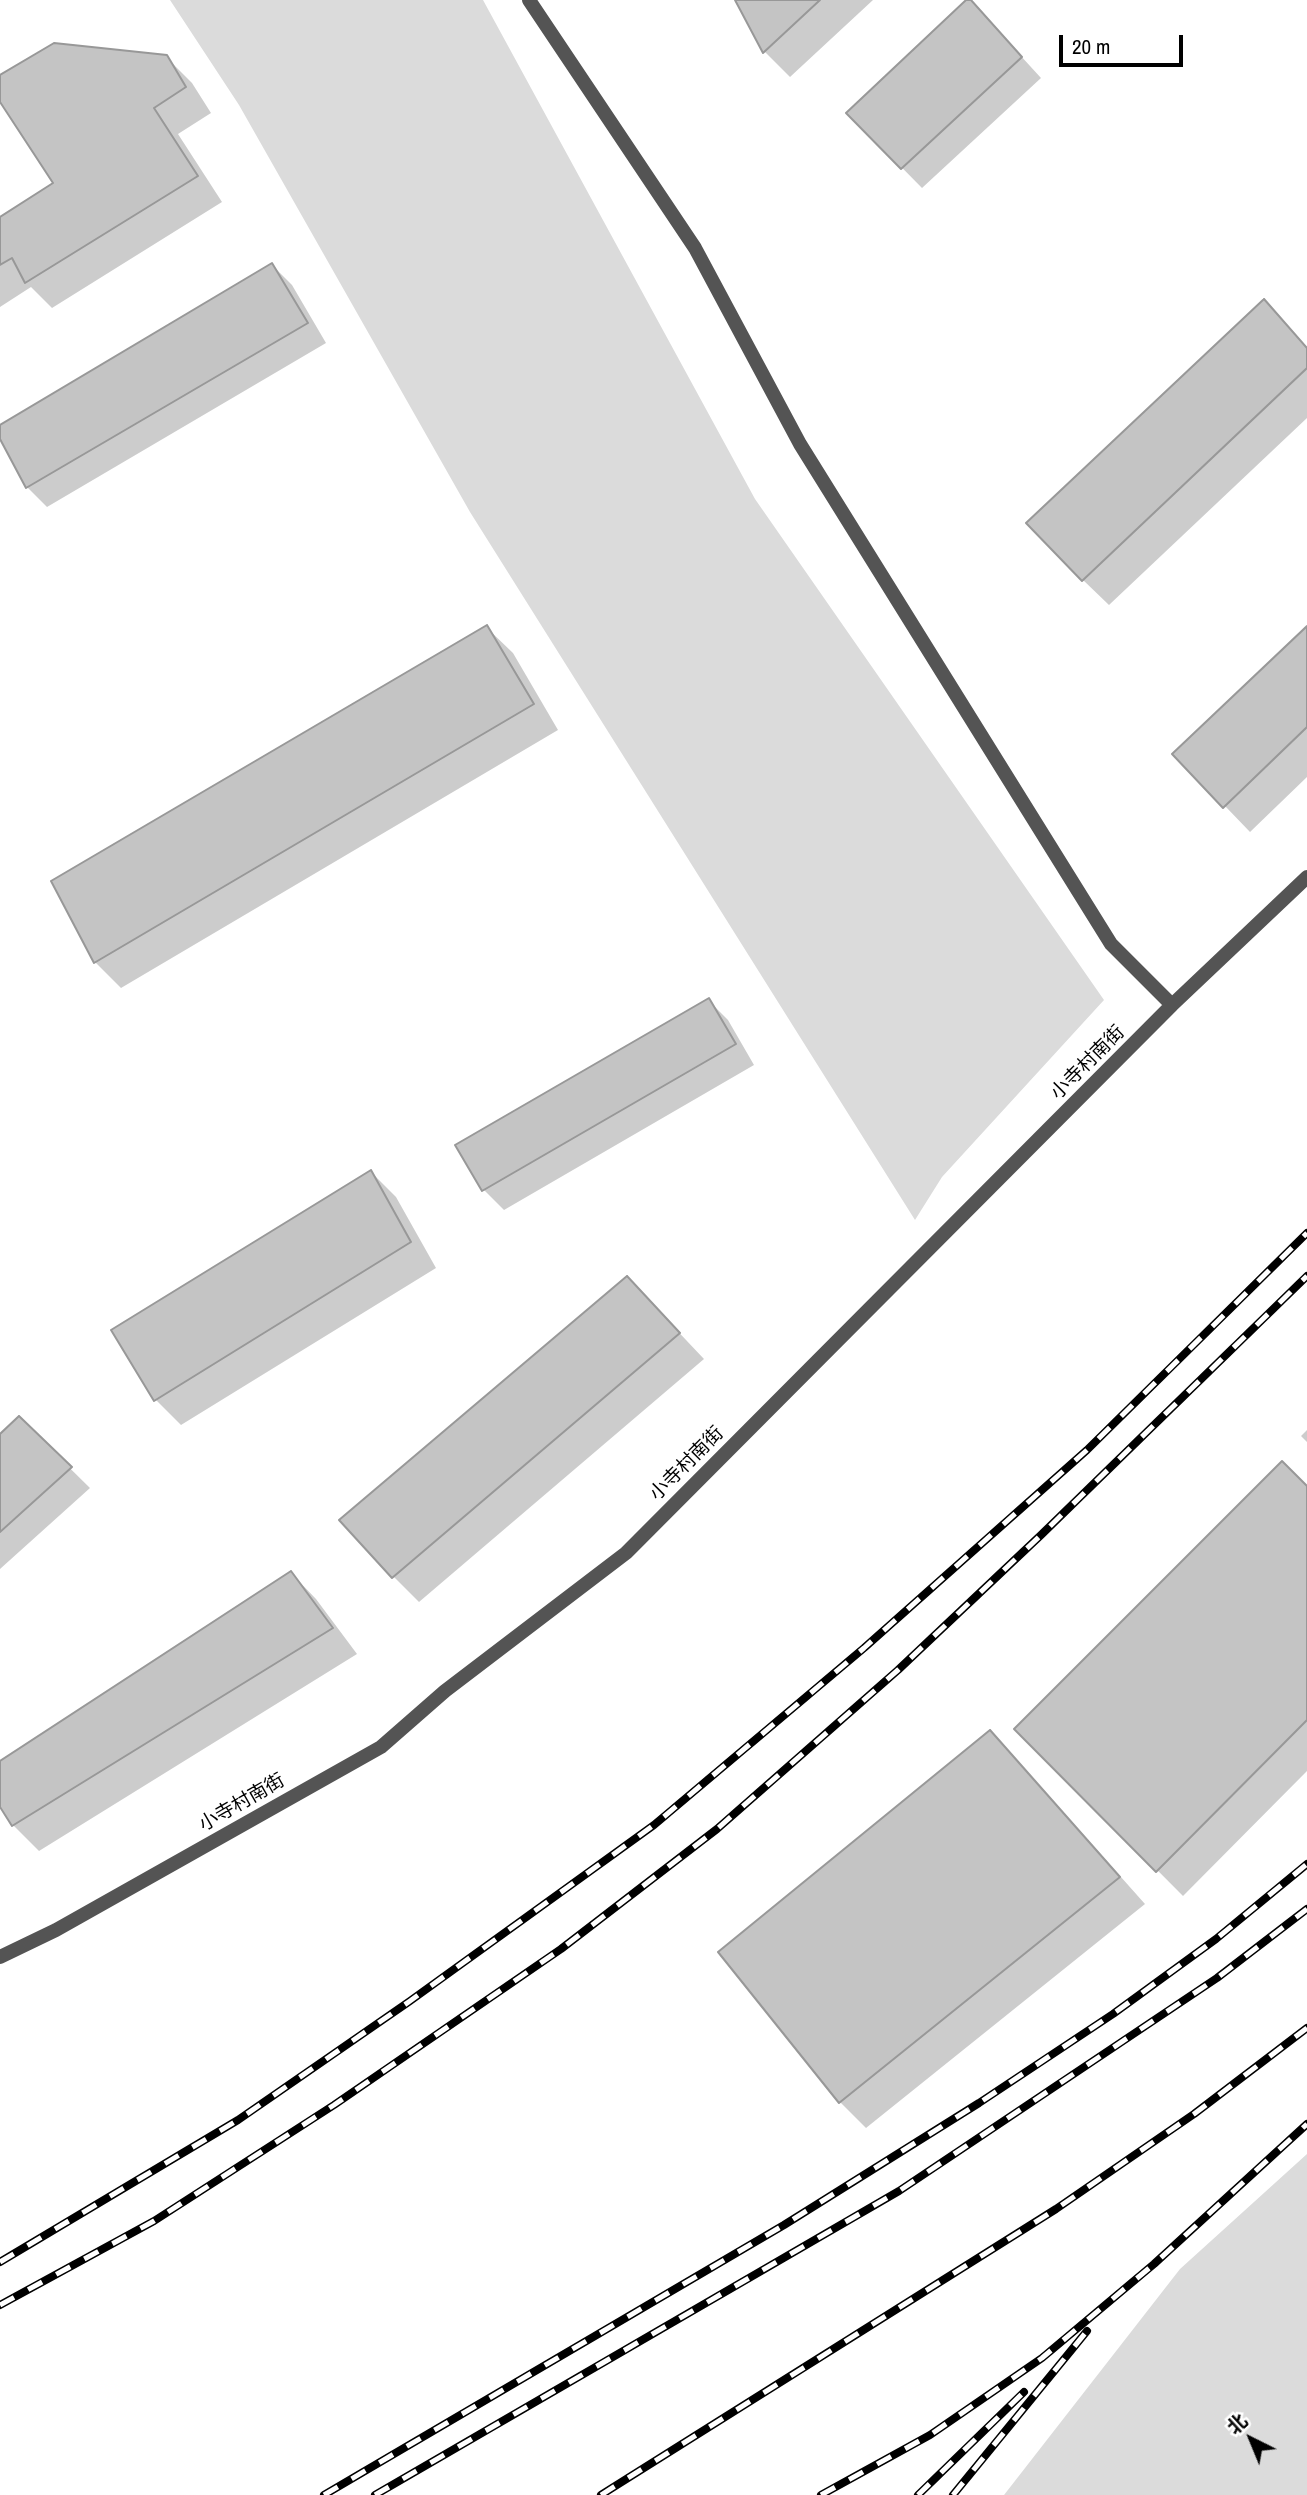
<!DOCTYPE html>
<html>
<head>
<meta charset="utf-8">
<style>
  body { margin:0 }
  #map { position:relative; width:1307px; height:2495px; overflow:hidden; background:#fff; font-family:"Archivo Narrow","Noto Sans SC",sans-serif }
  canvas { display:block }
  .north { position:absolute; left:1216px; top:2404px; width:70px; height:70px; -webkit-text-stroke:5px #fff; paint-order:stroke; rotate:317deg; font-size:19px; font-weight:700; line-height:28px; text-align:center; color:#000 }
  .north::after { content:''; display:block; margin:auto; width:24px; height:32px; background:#000; clip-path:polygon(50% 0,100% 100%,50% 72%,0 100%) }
  .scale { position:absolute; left:1059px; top:35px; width:124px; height:32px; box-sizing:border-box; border:4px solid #000; border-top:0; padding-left:9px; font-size:21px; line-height:24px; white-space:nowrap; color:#000; -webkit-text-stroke:5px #fff; paint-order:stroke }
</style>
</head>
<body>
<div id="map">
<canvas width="1307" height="2495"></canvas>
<div class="north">北</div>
<div class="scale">20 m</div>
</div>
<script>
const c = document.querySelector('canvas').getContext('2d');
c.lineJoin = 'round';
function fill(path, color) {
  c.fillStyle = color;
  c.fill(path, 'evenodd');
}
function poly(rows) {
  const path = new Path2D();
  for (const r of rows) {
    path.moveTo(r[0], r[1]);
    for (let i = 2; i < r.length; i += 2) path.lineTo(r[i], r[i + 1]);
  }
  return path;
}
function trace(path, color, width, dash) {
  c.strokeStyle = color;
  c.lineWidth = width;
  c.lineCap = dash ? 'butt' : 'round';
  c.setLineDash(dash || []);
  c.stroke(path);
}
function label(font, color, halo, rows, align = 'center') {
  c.font = font + ' "Archivo Narrow","Noto Sans SC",sans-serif';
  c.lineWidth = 5;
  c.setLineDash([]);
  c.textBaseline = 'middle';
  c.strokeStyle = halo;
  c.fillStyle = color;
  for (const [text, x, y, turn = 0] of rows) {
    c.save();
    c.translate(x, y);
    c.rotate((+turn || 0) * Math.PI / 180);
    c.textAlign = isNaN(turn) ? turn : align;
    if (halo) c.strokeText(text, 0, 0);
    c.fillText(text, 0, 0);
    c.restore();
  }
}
fill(poly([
  [170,0,483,0,755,499,1104,1000,942,1177,915,1220,470,512,239,105],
  [1307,2154,1307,2495,1004,2495,1180,2269]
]), '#dbdbdb');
fill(poly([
  [737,0,873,0,790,77,765,52],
  [988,20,1041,78,922,188,848,113],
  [166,57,192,83,211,113,178,134,222,202,52,308,31,287,0,307,0,219,55,184,0,99,0,77],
  [272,265,292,285,326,343,47,507,27,487,0,435,0,427],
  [1264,302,1307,347,1307,418,1109,605,1083,580],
  [487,628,513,653,558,730,121,988,95,962],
  [1307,628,1307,777,1250,832,1175,754],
  [708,1000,728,1020,754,1065,504,1210,484,1190,458,1146],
  [371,1172,396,1197,436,1268,181,1425,156,1400],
  [652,1304,704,1359,419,1602,393,1576],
  [19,1418,90,1488,0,1569,0,1436],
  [1307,1430,1307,1442,1301,1436],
  [1307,1489,1307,1771,1183,1896,1017,1729],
  [291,1573,316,1599,357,1654,39,1851,13,1825,0,1804,0,1763],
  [990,1732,1015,1758,1145,1904,866,2128,840,2102]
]), '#0003');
const building = poly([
  [735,0,820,0,763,53,735,0],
  [966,0,971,0,1022,57,901,169,846,113,966,0],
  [54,43,167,55,186,87,154,108,198,176,25,283,12,258,0,265,0,217,53,183,0,102,0,75,54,43],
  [272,263,308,323,26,488,0,439,0,425,272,263],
  [1264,299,1307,348,1307,368,1082,581,1026,523,1264,299],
  [487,625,534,704,94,963,51,881,487,625],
  [1307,626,1307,727,1223,808,1172,754,1307,626],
  [709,998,736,1044,482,1191,455,1145,709,998],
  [371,1170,411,1242,154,1401,111,1330,371,1170],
  [627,1276,680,1333,392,1578,339,1520,627,1276],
  [19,1416,72,1467,0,1532,0,1434,19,1416],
  [1282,1461,1307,1486,1307,1720,1156,1872,1014,1729,1282,1461],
  [291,1571,333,1628,12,1826,0,1807,0,1761,291,1571],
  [990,1730,1120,1877,839,2103,718,1952,990,1730]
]);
fill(building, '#c4c4c4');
trace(building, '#989898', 2);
trace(poly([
  [529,0,695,248,800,444,1111,944,1172,1005],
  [0,1957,56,1930,381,1747,445,1691,626,1553,1172,1005,1307,877]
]), '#545454', 14);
const rail = poly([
  [0,2262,238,2120,410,2001,654,1825,864,1648,1087,1450,1307,1233],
  [0,2305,154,2221,334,2105,561,1949,717,1829,898,1670,1041,1535,1307,1276],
  [324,2495,784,2225,979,2103,1113,2014,1216,1939,1307,1864],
  [375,2495,899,2191,1217,1978,1307,1909],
  [601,2495,1056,2209,1194,2114,1307,2028],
  [821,2495,930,2435,1042,2358,1154,2264,1307,2124],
  [918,2495,1024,2392],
  [953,2495,1087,2331]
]);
trace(rail, '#000', 8);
trace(rail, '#fff', 5, [16]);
label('19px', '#000', '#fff', [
  ["小寺村南街",1088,1063,-45],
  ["小寺村南街",687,1464,-45],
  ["小寺村南街",242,1803,-30]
]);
</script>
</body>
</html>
